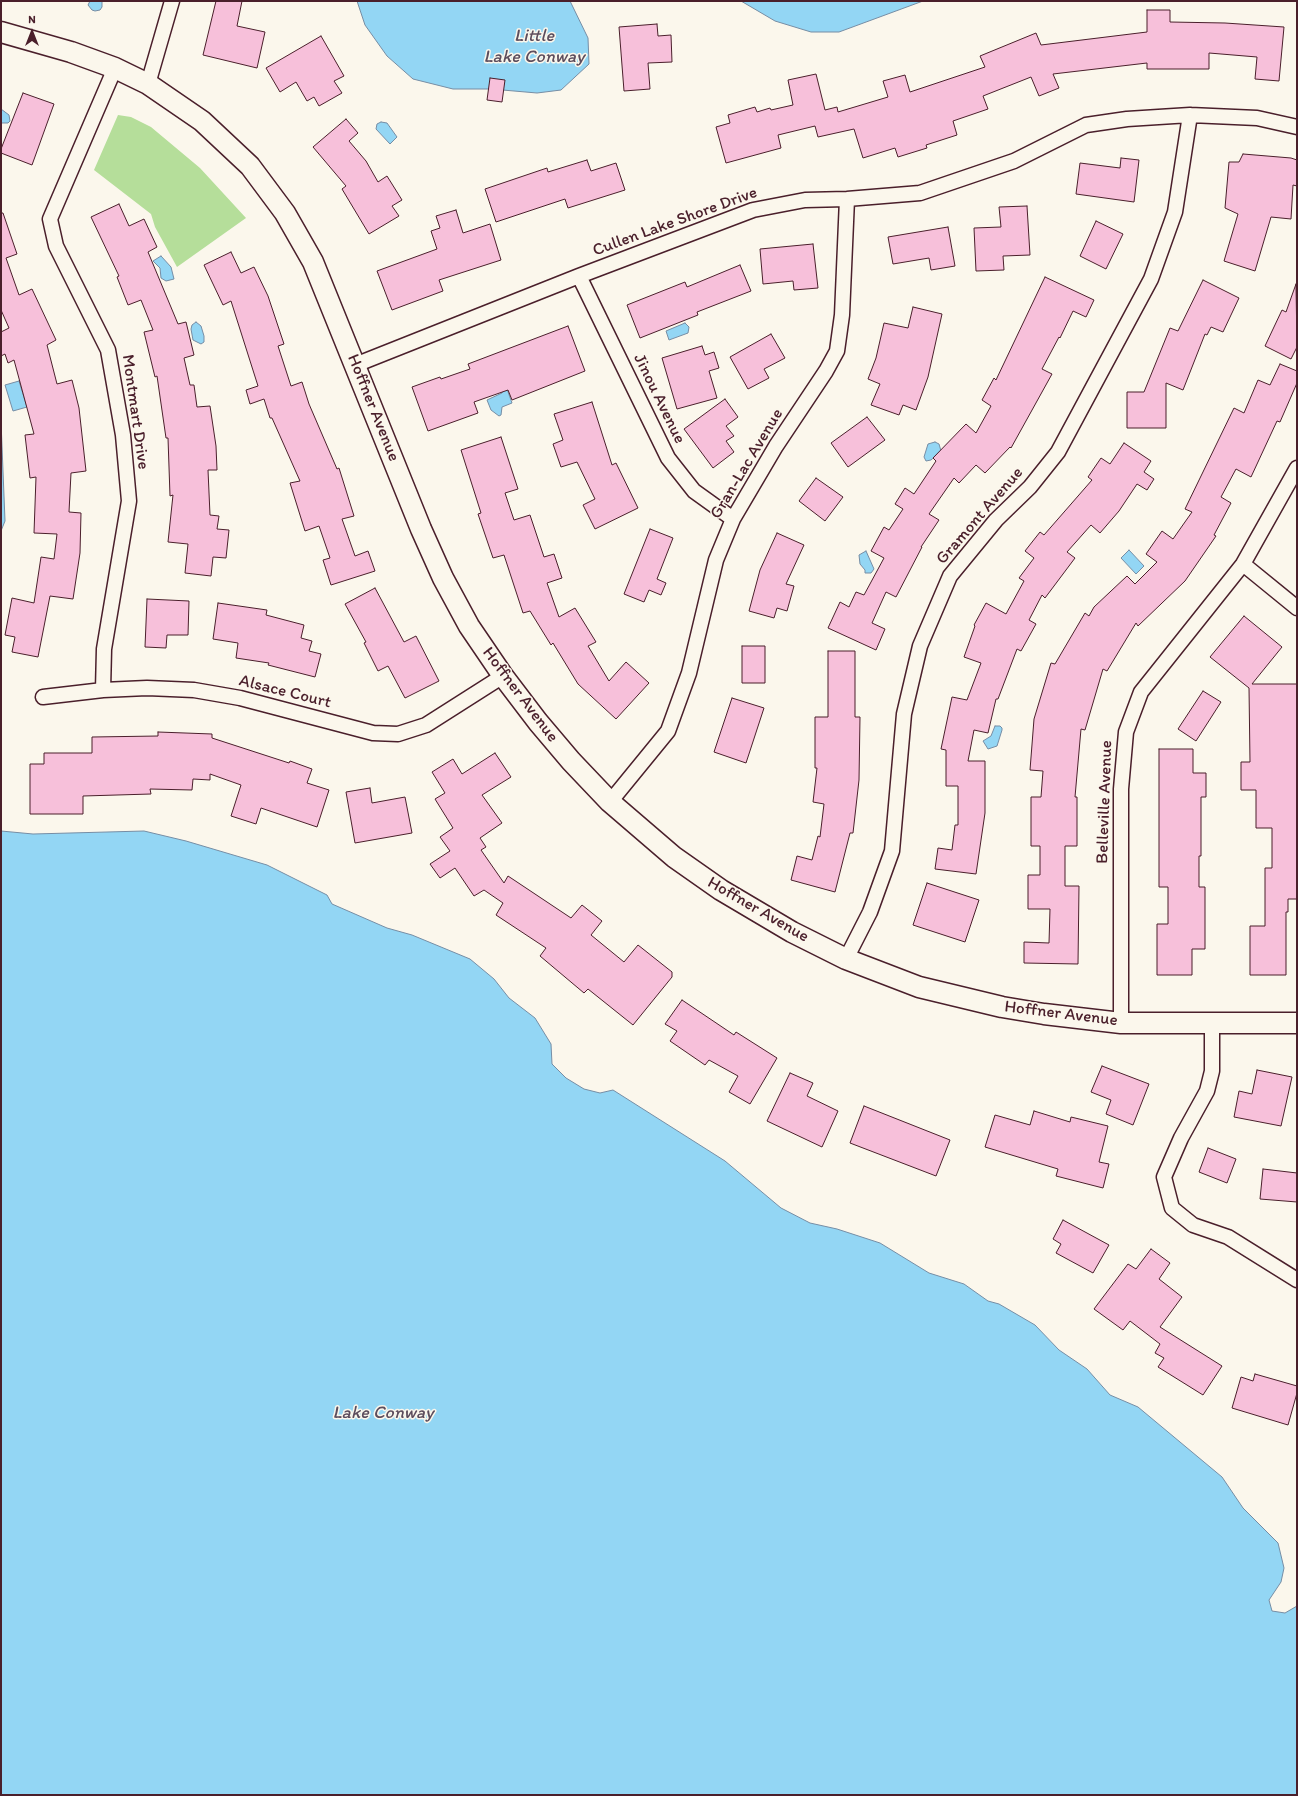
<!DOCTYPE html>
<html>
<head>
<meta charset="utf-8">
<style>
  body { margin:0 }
  #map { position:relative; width:1298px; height:1796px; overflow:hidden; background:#fbf7ec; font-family:Itim,sans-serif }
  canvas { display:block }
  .frame { position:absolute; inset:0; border:2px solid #4a1f2b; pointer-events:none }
  .north { position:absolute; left:12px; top:12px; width:40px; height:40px; -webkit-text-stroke:3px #fbf7ec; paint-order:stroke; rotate:0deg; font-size:11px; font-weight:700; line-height:16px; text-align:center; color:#4a1f2b }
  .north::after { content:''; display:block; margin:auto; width:14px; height:18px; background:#4a1f2b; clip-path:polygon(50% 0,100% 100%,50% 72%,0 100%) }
</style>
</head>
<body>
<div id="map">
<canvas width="1298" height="1796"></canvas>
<div class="frame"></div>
<div class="north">N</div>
</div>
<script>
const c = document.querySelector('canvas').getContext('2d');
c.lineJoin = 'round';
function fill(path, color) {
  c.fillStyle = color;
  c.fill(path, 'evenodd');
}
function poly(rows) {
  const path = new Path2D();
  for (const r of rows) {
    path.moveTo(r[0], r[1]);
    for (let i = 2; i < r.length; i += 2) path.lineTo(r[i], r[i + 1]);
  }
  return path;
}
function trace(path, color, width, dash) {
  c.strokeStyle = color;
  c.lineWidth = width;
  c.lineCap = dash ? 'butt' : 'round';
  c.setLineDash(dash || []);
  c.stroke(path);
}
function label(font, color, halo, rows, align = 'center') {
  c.font = font + ' Itim,sans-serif';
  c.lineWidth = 3;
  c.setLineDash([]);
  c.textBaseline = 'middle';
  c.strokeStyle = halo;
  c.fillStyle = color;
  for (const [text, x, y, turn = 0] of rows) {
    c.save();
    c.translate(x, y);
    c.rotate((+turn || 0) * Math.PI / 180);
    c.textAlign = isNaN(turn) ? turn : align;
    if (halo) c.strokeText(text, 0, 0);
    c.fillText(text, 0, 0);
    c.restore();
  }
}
fill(poly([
  [118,115,131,117,151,127,200,168,246,218,177,267,155,227,151,214,94,170]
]), '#b5de9a');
const water = poly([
  [90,1,102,1,102,7,100,10,95,11,92,10,88,5,90,1],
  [357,1,570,1,588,38,589,64,561,90,537,93,491,89,453,89,413,79,387,56,365,25,357,1],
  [741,1,923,1,839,32,811,32,775,21,741,1],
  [1,109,9,115,10,121,8,123,1,123,1,109],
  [381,122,387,123,397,137,390,144,376,129,377,124,381,122],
  [161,256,171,267,174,279,166,281,161,278,160,268,153,261,161,256],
  [196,322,201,326,204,336,204,342,201,344,193,340,191,329,192,325,196,322],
  [685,323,689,327,688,333,669,340,666,331,685,323],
  [19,381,27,407,13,411,5,385,19,381],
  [507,389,512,403,502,407,501,415,499,416,491,410,487,400,502,393,503,390,507,389],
  [1,421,5,521,1,531,1,421],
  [935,442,939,444,941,451,931,460,926,461,924,457,928,444,935,442],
  [1129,550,1144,566,1136,574,1121,558,1129,550],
  [866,551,874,569,871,573,865,573,865,570,860,564,859,555,866,551],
  [995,726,1000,726,1002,728,1002,730,997,746,988,749,983,741,991,736,995,726],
  [1,831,33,834,144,831,186,841,267,865,327,895,332,904,387,928,412,935,470,959,494,979,509,998,535,1018,551,1044,552,1064,566,1078,584,1089,600,1093,613,1090,725,1161,781,1208,810,1223,837,1229,880,1243,929,1273,964,1284,988,1301,999,1304,1035,1325,1059,1350,1087,1369,1110,1395,1138,1407,1222,1477,1243,1508,1278,1543,1284,1568,1281,1582,1269,1600,1272,1611,1285,1613,1297,1606,1297,1795,1,1795,1,831]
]);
fill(water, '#93d6f4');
trace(water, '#768da4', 1);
const building = poly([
  [216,1,242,1,237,26,265,32,257,68,203,55,216,1],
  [1147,10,1170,10,1170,22,1225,23,1284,27,1279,81,1255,79,1257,57,1209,53,1209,69,1147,69,1147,63,1053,74,1059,88,1039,96,1031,77,983,96,988,109,953,121,957,135,926,145,927,148,898,157,895,148,863,158,854,129,818,137,815,126,778,135,781,148,726,163,716,127,730,123,728,115,755,107,757,112,770,108,771,110,793,105,788,80,816,74,825,110,837,107,838,112,888,97,883,81,905,75,910,92,985,67,980,56,1036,33,1041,45,1147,32,1147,10],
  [657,24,658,36,671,35,672,62,648,63,650,89,624,91,619,27,657,24],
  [321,36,344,76,334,81,342,93,319,106,314,97,307,101,296,82,280,92,266,68,321,36],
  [490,78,505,80,502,102,487,100,490,78],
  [23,93,54,104,32,165,1,153,1,149,23,93],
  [346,119,358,133,349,141,366,161,378,182,387,176,402,200,392,206,399,216,369,234,342,189,346,186,313,147,346,119],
  [1243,154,1291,158,1297,160,1297,186,1293,185,1291,219,1271,217,1255,271,1224,261,1238,214,1225,208,1229,162,1239,162,1243,154],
  [1121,158,1139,160,1134,202,1076,194,1080,163,1120,168,1121,158],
  [587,160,591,171,616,163,625,190,568,208,565,199,496,222,485,189,547,168,548,172,587,160],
  [119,204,129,226,144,219,157,247,148,252,178,324,186,322,194,355,184,358,190,385,194,385,197,407,210,406,216,446,217,470,208,470,210,515,219,516,217,529,229,530,226,558,213,557,211,576,185,573,188,544,168,542,173,495,170,496,168,438,166,438,157,376,155,377,144,332,153,330,141,300,128,305,117,277,119,276,91,217,119,204],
  [1027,206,1030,255,1003,256,1004,270,976,271,974,228,1001,227,999,207,1027,206],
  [456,210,463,233,490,224,501,260,439,280,443,291,392,310,377,271,437,249,431,231,440,228,436,216,456,210],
  [1,213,3,213,17,254,6,258,19,295,32,289,56,340,47,345,57,384,72,380,79,408,86,471,71,473,69,512,81,513,80,553,73,599,50,596,38,657,12,652,15,637,5,635,12,598,34,603,41,557,54,559,57,534,34,533,36,477,30,478,25,435,34,434,14,360,8,363,5,354,1,356,1,332,9,328,1,310,1,213],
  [1096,221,1123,234,1106,269,1080,256,1096,221],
  [948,227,955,266,931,270,929,258,893,264,888,237,948,227],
  [813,244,818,288,794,290,793,281,763,284,760,249,813,244],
  [231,252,241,273,254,267,268,296,284,344,278,346,291,386,302,382,309,404,337,469,339,468,354,516,342,519,355,556,368,551,375,571,331,585,323,560,330,558,319,526,305,531,290,483,300,481,272,418,270,418,264,399,250,404,246,390,258,386,231,301,223,305,204,265,231,252],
  [740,265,751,291,697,312,698,315,640,338,627,305,685,282,687,287,740,265],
  [1045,277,1094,300,1086,317,1073,311,1060,338,1059,337,1042,369,1052,374,1011,448,1010,447,985,473,976,465,959,483,954,478,929,514,939,520,921,547,922,547,896,597,886,592,872,623,885,629,876,650,828,628,840,602,849,607,856,592,864,595,884,558,871,551,884,527,889,530,903,509,895,504,905,488,914,494,936,461,933,458,966,424,976,433,991,406,982,400,994,378,996,380,1045,277],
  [1203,280,1239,298,1223,332,1211,327,1207,335,1205,334,1183,390,1166,383,1166,428,1127,428,1127,392,1144,392,1170,328,1178,331,1203,280],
  [1296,284,1297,347,1291,359,1265,346,1282,310,1286,312,1296,284],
  [913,307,942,314,928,377,916,410,903,405,899,415,871,405,880,384,868,379,876,358,884,323,908,328,913,307],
  [568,326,585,371,512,400,508,390,474,402,478,413,428,431,412,387,440,377,441,379,470,369,468,364,568,326],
  [771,334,785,358,764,369,769,378,748,389,730,357,771,334],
  [702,346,705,355,714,352,719,368,709,371,717,398,677,409,662,358,702,346],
  [1280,364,1297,371,1297,383,1280,422,1277,421,1251,477,1236,469,1221,497,1231,503,1214,535,1216,536,1185,581,1138,626,1136,623,1107,671,1103,669,1085,730,1081,729,1075,797,1077,797,1077,846,1065,846,1065,886,1079,886,1078,964,1024,963,1024,942,1049,943,1050,909,1028,909,1028,875,1040,875,1040,846,1031,846,1031,797,1041,797,1043,771,1030,770,1034,719,1051,663,1055,664,1085,613,1089,616,1094,607,1127,576,1135,584,1157,562,1146,554,1162,531,1173,539,1192,512,1185,509,1234,408,1244,413,1258,380,1270,385,1280,364],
  [725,399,738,417,726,426,734,436,726,441,734,452,713,468,684,429,725,399],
  [592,402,612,465,616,463,638,508,595,529,583,505,595,499,577,462,561,467,553,444,563,440,554,414,592,402],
  [867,417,885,440,848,467,831,443,867,417],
  [501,437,518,489,505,493,514,520,530,515,544,557,554,554,562,578,547,583,559,617,575,608,596,642,588,646,609,681,626,662,649,683,616,719,578,684,553,643,551,645,530,611,523,613,504,555,493,558,478,514,481,513,461,450,501,437],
  [1124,443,1151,461,1144,472,1154,479,1147,490,1137,484,1119,511,1100,533,1091,525,1067,552,1075,558,1045,598,1042,595,1029,620,1036,624,1021,651,1017,649,998,699,996,699,988,733,974,730,968,761,985,761,985,813,976,874,935,869,938,848,952,850,955,825,958,825,958,786,946,786,946,750,941,749,952,697,967,700,981,663,964,657,975,626,974,625,986,603,1006,614,1024,581,1019,578,1034,558,1025,551,1040,532,1044,535,1092,480,1088,477,1101,458,1110,464,1124,443],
  [816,478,843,497,825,521,799,501,816,478],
  [650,529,673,538,657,579,666,583,661,595,649,590,644,602,624,594,650,529],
  [777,533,804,545,786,584,794,586,787,611,777,608,774,618,749,611,760,570,777,533],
  [375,588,404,642,416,636,439,681,405,698,388,666,378,671,364,643,366,642,345,604,375,588],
  [147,599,189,601,188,635,167,635,166,648,145,647,147,599],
  [218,603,267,610,266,615,304,625,301,638,312,641,309,651,321,654,315,677,268,665,269,663,236,658,238,643,213,639,218,603],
  [1244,616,1282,647,1252,684,1297,684,1297,899,1288,899,1288,912,1286,912,1286,975,1250,975,1250,926,1265,926,1265,868,1272,868,1272,828,1256,828,1256,790,1241,790,1241,762,1250,762,1249,688,1210,657,1244,616],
  [742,646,765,646,765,683,742,683,742,646],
  [828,651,855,651,855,717,860,717,859,780,853,833,850,833,835,892,791,880,797,856,812,860,818,836,820,837,824,804,813,802,817,768,815,768,815,717,828,717,828,651],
  [1203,691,1221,702,1196,741,1178,729,1203,691],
  [732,698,764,708,746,763,714,752,732,698],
  [158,732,212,734,212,738,289,763,290,761,312,769,307,783,329,790,317,827,261,808,256,824,231,816,241,785,210,774,210,780,193,779,192,790,150,789,151,794,83,796,83,814,30,814,30,764,44,764,44,753,92,753,92,737,158,736,158,732],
  [1159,749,1193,749,1193,773,1206,773,1206,797,1201,797,1201,856,1199,856,1199,887,1205,887,1205,949,1192,949,1192,975,1157,975,1157,924,1168,924,1168,887,1159,887,1159,749],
  [495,753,511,777,482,795,502,823,480,838,486,847,481,850,504,883,508,876,571,918,582,905,602,921,591,935,624,962,638,945,672,972,672,977,633,1025,588,989,584,993,540,956,546,948,496,915,503,903,484,890,474,896,455,868,440,878,430,864,450,851,440,837,453,828,435,799,445,793,432,772,453,759,462,774,495,753],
  [370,788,372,803,405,797,412,833,355,843,346,792,370,788],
  [927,883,979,900,965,942,913,925,927,883],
  [682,1000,734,1035,736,1032,777,1058,750,1104,729,1092,738,1076,709,1060,705,1065,670,1041,677,1031,665,1024,682,1000],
  [1102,1066,1149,1084,1133,1125,1106,1114,1111,1100,1091,1092,1102,1066],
  [1257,1070,1292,1077,1281,1126,1234,1117,1239,1091,1252,1094,1257,1070],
  [790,1073,813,1083,807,1096,838,1111,822,1147,767,1121,790,1073],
  [864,1106,950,1140,936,1176,850,1143,864,1106],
  [1034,1111,1070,1122,1071,1117,1108,1126,1099,1162,1109,1164,1103,1188,1056,1176,1058,1169,985,1147,995,1115,1030,1125,1034,1111],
  [1208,1148,1236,1159,1227,1183,1199,1172,1208,1148],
  [1263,1169,1297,1173,1297,1202,1260,1199,1263,1169],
  [1063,1220,1109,1245,1093,1273,1056,1253,1061,1244,1053,1239,1063,1220],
  [1151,1249,1170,1263,1159,1279,1182,1297,1160,1327,1222,1366,1203,1395,1158,1367,1164,1358,1155,1353,1160,1344,1130,1321,1123,1330,1094,1309,1128,1264,1136,1269,1151,1249],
  [1255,1374,1297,1386,1297,1393,1288,1425,1232,1408,1241,1377,1253,1381,1255,1374]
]);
fill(building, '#f7c0da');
trace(building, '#4a1f2b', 1);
const minor = poly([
  [148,84,172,1],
  [579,276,668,458,694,491,733,519],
  [355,365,579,276,753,210,805,200,847,199,920,193,1014,161,1086,125,1127,119,1190,115,1257,118,1297,127],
  [1243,564,1297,608],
  [103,690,104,649,129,501,123,435,108,350,56,246,50,219,115,68],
  [43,697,103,690,147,688,194,690,240,698,373,733,398,734,426,725,503,676],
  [610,802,668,731,689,673,716,560,733,519,776,446,826,371,837,351,842,315,847,199],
  [846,959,870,912,892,851,904,714,920,646,950,576,996,520,1030,487,1058,452,1151,279,1175,212,1190,115],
  [1121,1023,1121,789,1126,732,1141,692,1243,564,1297,468],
  [1212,1024,1212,1071,1207,1091,1181,1138,1164,1177,1172,1208,1193,1225,1228,1237,1297,1280]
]);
const secondary = poly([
  [1,32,71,52,115,68,148,84,202,121,250,166,285,213,313,262,421,529,443,578,469,626,503,676,538,722,571,761,610,802,674,857,721,890,792,932,846,959,919,987,1002,1007,1044,1014,1121,1023,1297,1023]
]);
trace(minor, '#4a1f2b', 17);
trace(secondary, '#4a1f2b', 23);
trace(minor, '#fbf7ec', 14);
trace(secondary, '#fbf7ec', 20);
label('17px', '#4a1f2b', '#fbf7ec', [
  ["Cullen Lake Shore Drive",675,222,-20],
  ["Jinou Avenue",659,399,64],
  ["Hoffner Avenue",373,408,68],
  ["Montmart Drive",135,412,82],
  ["Gran-Lac Avenue",747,464,-59],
  ["Gramont Avenue",980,516,-49],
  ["Alsace Court",285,692,14],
  ["Hoffner Avenue",520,695,53],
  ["Belleville Avenue",1105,802,-88],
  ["Hoffner Avenue",758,910,30],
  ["Hoffner Avenue",1061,1014,7]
]);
label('italic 18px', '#5c4d5d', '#fbf7ec', [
  ["Little",534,36],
  ["Lake Conway",534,57],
  ["Lake Conway",383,1413]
]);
</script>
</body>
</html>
